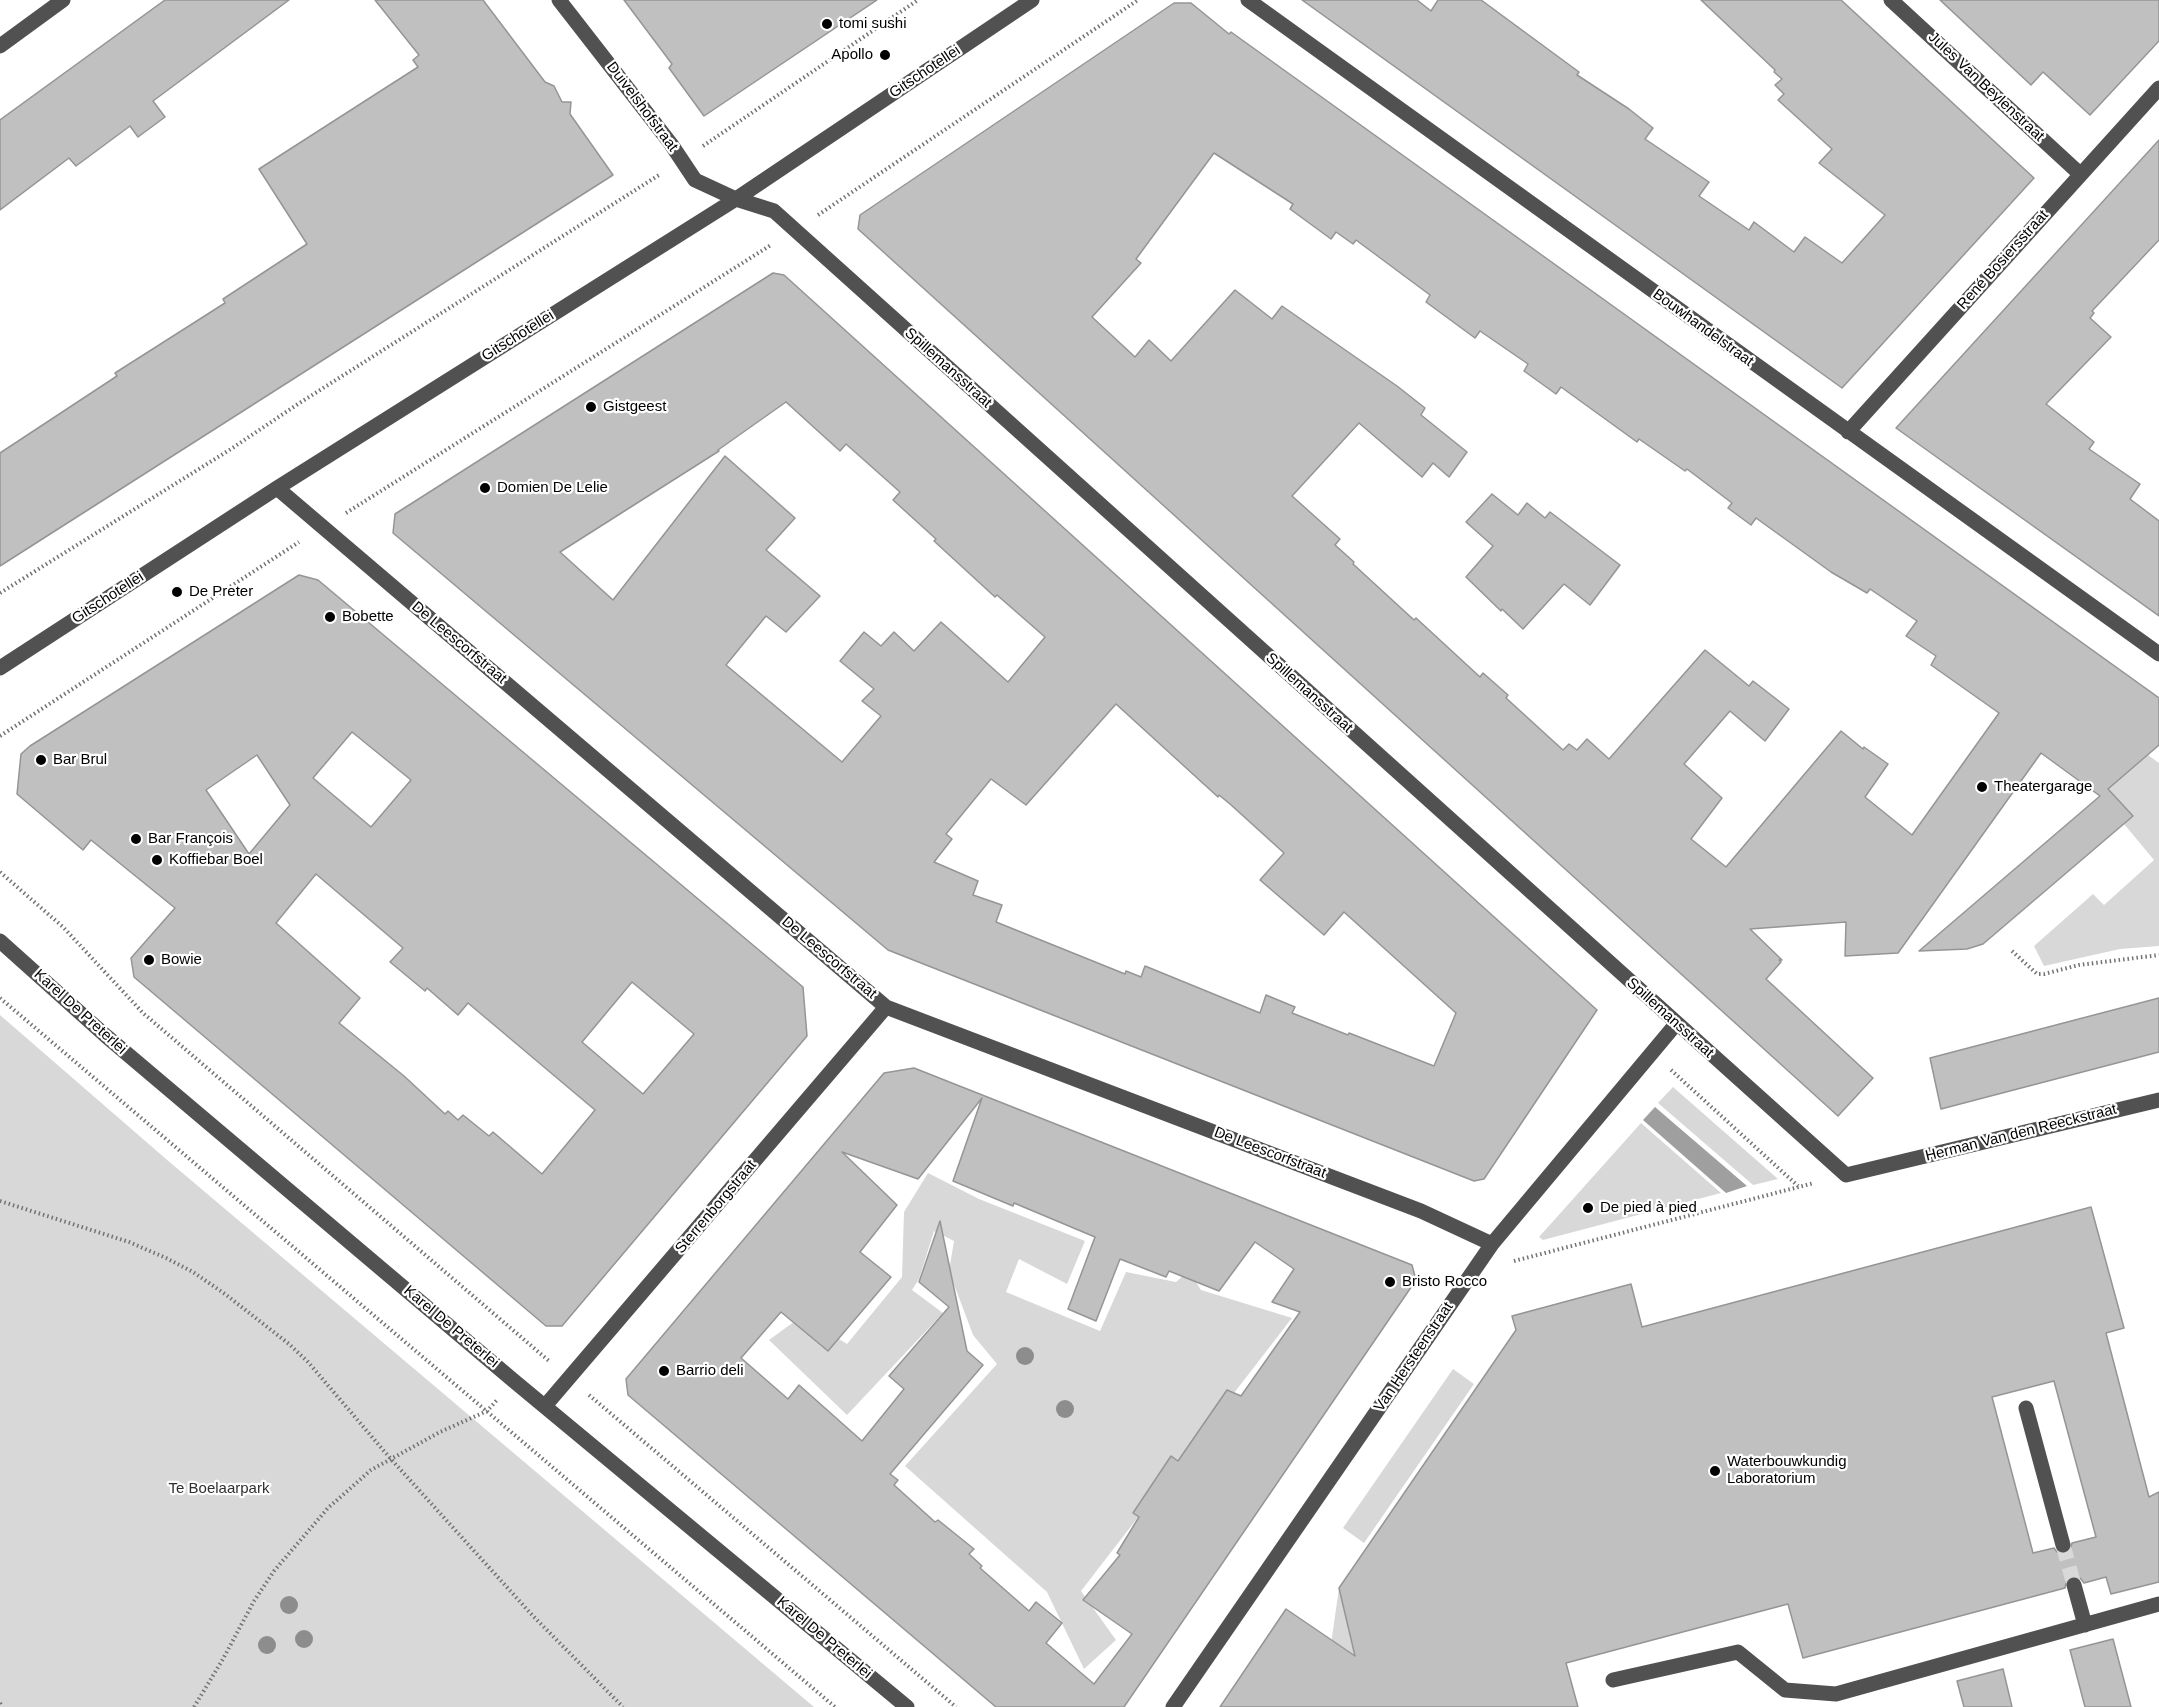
<!DOCTYPE html>
<html>
<head>
<meta charset="utf-8">
<style>
  body { margin:0 }
  canvas { display:block; background:#fff }
</style>
</head>
<body>
<canvas width="2159" height="1707"></canvas>
<script>
const c = document.querySelector('canvas').getContext('2d');
c.lineJoin = 'round';
function fill(path, color) {
  c.fillStyle = color;
  c.fill(path, 'evenodd');
}
function poly(rows) {
  const path = new Path2D();
  for (const r of rows) {
    path.moveTo(r[0], r[1]);
    for (let i = 2; i < r.length; i += 2) path.lineTo(r[i], r[i + 1]);
  }
  return path;
}
function trace(path, color, width, dash) {
  c.strokeStyle = color;
  c.lineWidth = width;
  c.lineCap = dash ? 'butt' : 'round';
  c.setLineDash(dash || []);
  c.stroke(path);
}
function label(font, color, halo, rows, align = 'center') {
  c.font = font + ' Helvetica,sans-serif';
  c.lineWidth = 4.5;
  c.setLineDash([]);
  c.textBaseline = 'middle';
  c.strokeStyle = halo;
  c.fillStyle = color;
  for (const [text, x, y, turn = 0] of rows) {
    c.save();
    c.translate(x, y);
    c.rotate((+turn || 0) * Math.PI / 180);
    c.textAlign = isNaN(turn) ? turn : align;
    if (halo) c.strokeText(text, 0, 0);
    c.fillText(text, 0, 0);
    c.restore();
  }
}
fill(poly([
  [2148,755,2159,763,2159,946,2120,949,2044,966,2034,946,2093,894,2104,905,2154,860,2124,824,2133,816,2108,789],
  [0,1015,166,1159,814,1707,0,1707],
  [1673,1087,1778,1179,1753,1185,1658,1103],
  [1641,1123,1721,1193,1543,1240,1539,1237],
  [928,1173,979,1199,1085,1241,1067,1284,1019,1259,1006,1292,1100,1331,1126,1272,1176,1282,1189,1271,1201,1290,1292,1318,1081,1591,1116,1640,1084,1669,1047,1592,905,1466,997,1364,973,1335,949,1271,954,1241,934,1231,919,1279,912,1290,943,1313,847,1415,769,1340,802,1316,847,1344,902,1277,904,1212],
  [1453,1369,1474,1384,1364,1543,1343,1528],
  [1339,1588,1366,1707,1322,1707]
]), '#d8d8d8');
fill(poly([
  [1655,1107,1747,1186,1726,1193,1643,1120]
]), '#9f9f9f');
const building = poly([
  [165,0,289,0,153,101,165,117,138,137,130,126,76,166,69,158,0,210,0,120,165,0],
  [375,0,483,0,545,82,554,86,562,102,571,102,570,114,613,175,0,566,0,453,117,376,115,373,225,303,223,299,307,244,259,169,418,67,413,60,419,55,375,0],
  [624,0,877,0,704,116,669,68,672,64,624,0],
  [1302,0,1417,0,1431,11,1438,0,1481,0,1579,72,1577,75,1629,109,1653,128,1645,139,1709,182,1699,196,1749,230,1754,222,1794,252,1805,237,1842,263,1885,215,1819,163,1832,149,1778,100,1784,94,1775,85,1782,79,1774,72,1775,70,1701,0,1841,0,2034,178,1842,388,1302,0],
  [1940,0,2159,0,2159,41,2090,115,2043,72,2031,85,1940,0],
  [1174,3,1191,3,1229,34,1231,32,2159,698,2159,745,2108,789,2133,816,1983,944,1967,949,1919,951,2100,796,2041,753,1898,953,1845,956,1846,922,1750,929,1782,960,1779,960,1781,962,1766,979,1873,1078,1838,1116,858,229,860,215,1174,3],
  [1214,153,1293,204,1290,209,1331,239,1336,232,1353,244,1356,240,1430,295,1426,302,1475,338,1480,331,1528,364,1524,371,1556,394,1561,387,1637,442,1639,439,1685,471,1687,469,1732,503,1728,508,1751,525,1756,518,1831,572,1867,593,1870,589,1917,621,1906,636,1936,656,1931,665,1999,713,1912,835,1865,797,1888,764,1864,747,1863,749,1841,731,1726,867,1691,839,1722,798,1684,764,1730,711,1765,741,1789,709,1753,681,1749,686,1705,650,1609,759,1587,739,1577,750,1569,744,1563,750,1506,698,1508,695,1483,673,1480,677,1416,618,1414,620,1353,564,1354,562,1335,545,1340,539,1292,496,1359,423,1422,477,1433,463,1449,477,1467,452,1421,415,1425,408,1397,386,1282,306,1272,319,1235,290,1171,361,1149,340,1135,357,1092,317,1141,263,1136,259,1214,153],
  [2159,140,2159,240,2092,311,2094,313,2090,318,2111,337,2046,404,2094,442,2089,449,2140,484,2130,499,2159,521,2159,616,1896,428,2159,140],
  [773,273,784,275,1597,1010,1484,1179,1474,1181,888,950,393,533,395,514,773,273],
  [786,402,840,451,846,444,900,492,893,500,936,539,934,541,995,597,997,595,1045,637,1008,682,941,622,914,651,894,632,881,646,864,632,840,661,874,689,862,701,881,716,842,762,726,665,766,616,786,632,820,596,766,550,795,518,725,456,613,600,560,552,719,451,718,450,786,402],
  [1116,704,1218,797,1219,795,1230,804,1284,853,1260,880,1324,935,1344,912,1456,1013,1434,1066,1349,1033,1348,1035,1292,1013,1295,1007,1266,995,1260,1013,1145,966,1141,977,1126,971,1125,974,996,922,1002,905,973,895,978,881,934,862,952,839,946,834,991,779,1026,805,1116,704],
  [1492,494,1518,515,1527,503,1545,518,1550,512,1620,565,1590,605,1564,584,1523,629,1502,609,1501,611,1466,577,1493,546,1466,522,1492,494],
  [299,575,318,580,803,987,807,1036,562,1326,546,1326,134,977,131,958,175,908,91,840,83,850,17,794,21,754,30,746,299,575],
  [352,732,411,780,371,827,313,778,352,732],
  [257,755,290,805,249,854,206,790,257,755],
  [316,874,403,948,390,962,425,991,427,988,458,1015,468,1003,595,1110,542,1174,493,1132,489,1136,463,1115,458,1120,448,1111,445,1114,404,1076,339,1023,360,998,276,923,316,874],
  [632,982,694,1034,643,1094,582,1042,632,982],
  [2159,998,2159,1052,1941,1109,1930,1058,2159,998],
  [914,1068,1412,1265,1416,1280,1124,1707,996,1707,628,1395,626,1379,884,1073,914,1068],
  [982,1098,953,1181,1013,1206,1014,1203,1095,1237,1068,1309,1096,1321,1120,1259,1166,1277,1169,1271,1219,1291,1255,1242,1294,1269,1272,1302,1300,1312,1241,1396,1227,1390,1178,1461,1171,1456,1133,1513,1139,1517,1117,1553,1120,1555,1083,1600,1132,1634,1094,1684,1046,1643,1062,1623,1036,1602,1029,1611,980,1568,982,1566,969,1554,974,1549,938,1520,935,1522,894,1485,898,1480,890,1474,983,1365,967,1351,940,1221,919,1282,949,1307,889,1376,904,1389,862,1441,799,1385,788,1399,741,1358,781,1312,828,1351,891,1277,860,1252,897,1205,842,1152,918,1179,982,1098],
  [2091,1207,2124,1328,2106,1333,2149,1497,2159,1492,2159,1582,2111,1594,2106,1577,2084,1583,2080,1578,2072,1576,2067,1579,2065,1588,1803,1658,1788,1604,1566,1663,1578,1707,1220,1707,1286,1609,1355,1656,1339,1588,1516,1330,1512,1316,1631,1284,1642,1327,2091,1207],
  [2054,1381,2096,1537,2072,1543,2070,1551,2065,1554,2057,1552,2054,1548,2033,1553,1992,1397,2054,1381],
  [2113,1639,2131,1707,2085,1707,2070,1650,2113,1639],
  [2003,1669,2012,1707,1964,1707,1957,1681,2003,1669]
]);
fill(building, '#c0c0c0');
trace(building, '#959595', 1.5);
trace(poly([
  [2063,1545,2074,1585]
]), '#d9d9d9', 15, [15, 8]);
trace(poly([
  [703,146,918,0],
  [818,215,1138,0],
  [346,513,771,245],
  [0,593,231,449,298,404,659,175],
  [0,736,299,542],
  [0,872,63,927,143,1013,549,1361],
  [2012,951,2037,974,2044,974,2079,965,2159,955],
  [0,998,835,1707],
  [1671,1070,1798,1186],
  [0,1201,129,1242,166,1258,193,1272,225,1294,289,1344,308,1362,390,1458,533,1616,623,1707],
  [1514,1261,1814,1183],
  [589,1395,956,1707],
  [0,1703,2,1707],
  [194,1707,223,1659,254,1601,274,1571,328,1508,371,1470,440,1432,487,1411,497,1400]
]), '#737373', 4, [1.5, 3]);
trace(poly([
  [559,0,671,144,695,180,736,199,774,211,1846,1175,2159,1100],
  [1248,0,2159,654],
  [1891,0,2080,174],
  [0,46,63,0],
  [1848,432,2159,88],
  [277,488,886,1007,1421,1211,1492,1244],
  [0,668,277,488,736,199,1032,0],
  [0,941,106,1036,514,1381,907,1707],
  [545,1406,886,1007],
  [2026,1408,2063,1545],
  [2074,1585,2085,1625],
  [1613,1680,1738,1652,1785,1690,1836,1694,2159,1604],
  [1173,1707,1492,1244,1676,1024]
]), '#515151', 15);
c.fillStyle = '#8d8d8d';
for (const [x, y] of [
  [1025,1356],
  [1065,1409],
  [289,1605],
  [304,1639],
  [267,1645]
]) {
  c.beginPath();
  c.arc(x, y, 9, 0, 2 * Math.PI);
  c.fill();
}
for (const [x, y, r, color] of [
  [827,24,6,"#000"],
  [885,55,6,"#000"],
  [591,407,6,"#000"],
  [485,488,6,"#000"],
  [177,592,6,"#000"],
  [330,617,6,"#000"],
  [41,760,6,"#000"],
  [1982,787,6,"#000"],
  [136,839,6,"#000"],
  [157,860,6,"#000"],
  [149,960,6,"#000"],
  [1588,1208,6,"#000"],
  [1390,1282,6,"#000"],
  [664,1371,6,"#000"],
  [1715,1471,6,"#000"]
]) {
  const dot = new Path2D();
  dot.arc(x, y, r, 0, 2 * Math.PI);
  c.fillStyle = color;
  c.fill(dot);
  trace(dot, '#fff', 2);
}
label('15px', '#000', '#fff', [
  ["tomi sushi",839,24],
  ["Apollo",873,55,"right"],
  ["Gistgeest",603,407],
  ["Domien De Lelie",497,488],
  ["De Preter",189,592],
  ["Bobette",342,617],
  ["Bar Brul",53,760],
  ["Theatergarage",1994,787],
  ["Bar François",148,839],
  ["Koffiebar Boel",169,860],
  ["Bowie",161,960],
  ["De pied à pied",1600,1208],
  ["Bristo Rocco",1402,1282],
  ["Barrio deli",676,1371],
  ["Waterbouwkundig",1727,1462],
  ["Laboratorium",1727,1479]
], 'left');
label('15px', '#000', '#fff', [
  ["Gitschotellei",925,72,-34],
  ["Jules Van Beylenstraat",1986,87,43],
  ["Duivelshofstraat",642,107,53],
  ["René Bosiersstraat",2003,260,-48],
  ["Bouwhandelstraat",1703,328,36],
  ["Gitschotellei",518,336,-32],
  ["Spillemansstraat",948,368,42],
  ["Gitschotellei",108,598,-33],
  ["De Leescorfstraat",459,643,40],
  ["Spillemansstraat",1309,693,42],
  ["De Leescorfstraat",829,958,40],
  ["Karel De Preterlei",80,1012,42],
  ["Spillemansstraat",1670,1018,42],
  ["Herman Van den Reeckstraat",2021,1133,-14],
  ["De Leescorfstraat",1270,1153,21],
  ["Sterrenborgstraat",716,1207,-50],
  ["Karel De Preterlei",451,1327,40],
  ["Van Hersteenstraat",1414,1357,-56],
  ["Karel De Preterlei",824,1638,40]
]);
label('15px', '#2f2f2f', '#fff', [
  ["Te Boelaarpark",219,1489]
]);
</script>
</body>
</html>
